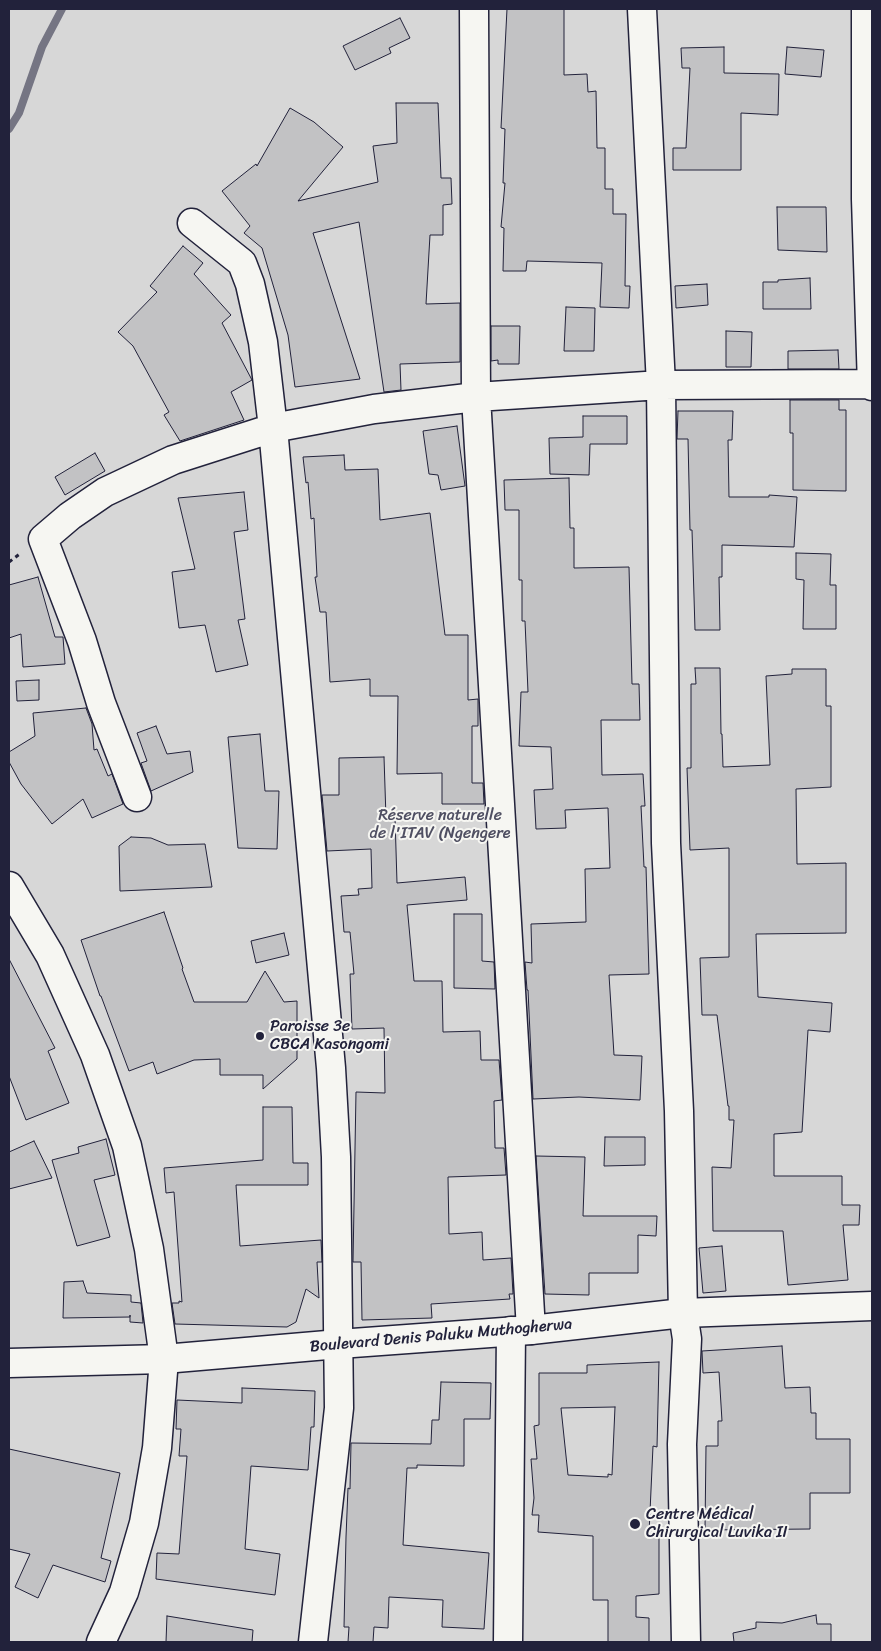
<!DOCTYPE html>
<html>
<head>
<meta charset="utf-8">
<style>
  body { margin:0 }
  #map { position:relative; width:881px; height:1651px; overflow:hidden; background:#f6f6f2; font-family:Sriracha,sans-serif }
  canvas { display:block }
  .frame { position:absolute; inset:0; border:10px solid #22223b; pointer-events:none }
</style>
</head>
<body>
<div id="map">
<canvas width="881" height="1651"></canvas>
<div class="frame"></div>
</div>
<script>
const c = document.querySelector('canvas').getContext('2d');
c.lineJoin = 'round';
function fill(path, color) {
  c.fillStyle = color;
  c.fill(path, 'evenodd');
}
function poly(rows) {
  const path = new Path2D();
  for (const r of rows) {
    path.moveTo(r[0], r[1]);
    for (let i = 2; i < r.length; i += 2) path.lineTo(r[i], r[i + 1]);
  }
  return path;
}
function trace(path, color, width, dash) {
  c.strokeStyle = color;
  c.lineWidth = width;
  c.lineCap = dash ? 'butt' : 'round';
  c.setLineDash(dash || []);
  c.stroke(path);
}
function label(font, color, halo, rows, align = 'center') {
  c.font = font + ' Sriracha,sans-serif';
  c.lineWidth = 4;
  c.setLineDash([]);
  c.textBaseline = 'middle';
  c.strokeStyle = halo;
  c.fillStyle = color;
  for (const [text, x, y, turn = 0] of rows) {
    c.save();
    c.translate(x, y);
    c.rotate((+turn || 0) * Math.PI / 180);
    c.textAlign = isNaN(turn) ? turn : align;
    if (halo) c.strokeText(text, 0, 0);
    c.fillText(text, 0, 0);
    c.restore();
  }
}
fill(poly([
  [9,9,872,9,872,1642,9,1642]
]), '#d7d7d7');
trace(poly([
  [9,129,19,113,42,47,62,9]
]), '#757583', 8);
const building = poly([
  [507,9,564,9,564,75,587,74,588,92,596,91,597,148,605,148,605,189,613,189,613,214,626,214,625,286,630,286,629,308,600,307,602,263,527,261,526,271,503,271,504,228,501,227,505,183,503,183,505,129,501,128,507,9],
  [400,18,410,38,389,48,391,53,355,70,343,46,400,18],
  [724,47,724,73,779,74,778,115,741,113,741,170,673,170,673,148,686,148,690,68,682,68,681,48,724,47],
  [787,47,824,50,821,77,785,74,787,47],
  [396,103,438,103,441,178,451,178,452,204,443,205,443,235,430,235,426,304,460,303,460,362,400,364,401,390,384,392,359,222,313,233,360,379,295,387,288,335,262,248,244,233,250,226,222,191,256,164,257,166,290,108,314,122,343,147,298,201,378,182,373,146,397,143,396,103],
  [777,207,826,207,827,252,778,250,777,207],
  [183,246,203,263,194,274,231,315,222,323,252,380,231,392,244,420,180,441,164,415,169,412,133,346,118,332,157,292,150,286,183,246],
  [810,278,811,309,763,309,763,282,778,282,778,280,810,278],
  [707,284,708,305,676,308,675,286,707,284],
  [566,307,595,308,594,351,564,351,566,307],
  [491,326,520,326,519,364,498,364,498,360,491,361,491,326],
  [726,331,752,332,751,367,726,367,726,331],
  [838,350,839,369,788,369,788,351,838,350],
  [790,400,839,400,839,410,846,410,846,491,793,490,793,433,790,433,790,400],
  [678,411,733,411,732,440,728,440,729,497,769,497,769,495,797,497,794,547,722,545,722,577,719,577,720,630,695,630,692,530,690,530,688,439,677,439,678,411],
  [583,416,627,416,627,444,590,444,589,475,550,474,549,438,583,437,583,416],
  [457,426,465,486,441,490,438,475,429,474,423,431,457,426],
  [95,453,105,471,65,495,55,477,95,453],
  [344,455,345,470,378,469,380,520,430,513,445,635,468,635,468,700,478,699,478,726,472,726,472,783,483,783,484,804,442,804,442,773,397,774,398,696,370,696,370,679,330,682,326,612,320,612,315,577,317,577,314,518,311,519,308,482,306,483,303,457,344,455],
  [569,478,570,528,574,528,574,568,629,567,632,684,639,684,640,720,601,720,602,775,643,774,645,806,641,806,644,867,646,867,649,974,609,975,614,1055,642,1056,640,1100,579,1097,533,1099,528,990,527,990,525,962,532,963,531,924,586,922,585,869,610,868,608,808,565,810,566,828,536,829,534,790,553,789,551,747,519,746,521,692,528,692,525,621,522,621,522,580,519,580,519,510,505,510,504,480,569,478],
  [244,492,248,530,234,532,245,619,238,620,248,665,216,672,205,625,179,628,172,572,195,569,178,498,244,492],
  [796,553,831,554,830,585,836,585,836,629,803,629,804,580,796,579,796,553],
  [38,577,55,637,63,637,65,664,23,667,21,634,9,638,9,585,38,577],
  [695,668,720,668,721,734,722,734,723,767,770,765,766,676,792,674,792,669,826,669,826,706,831,706,831,787,796,789,797,864,846,863,846,933,756,934,758,997,832,1003,830,1032,808,1030,802,1132,774,1134,774,1176,842,1176,842,1205,860,1205,859,1225,843,1225,848,1280,788,1285,783,1231,713,1231,712,1167,731,1168,734,1120,729,1120,729,1106,728,1106,717,1015,702,1015,700,958,729,957,729,848,690,850,687,768,691,768,691,684,696,684,695,668],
  [39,680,39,700,17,701,16,681,39,680],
  [86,708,92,724,94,750,97,749,108,776,112,774,123,804,92,818,83,799,52,824,21,784,9,762,9,752,35,736,33,713,86,708],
  [156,726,167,754,190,751,193,772,151,791,141,763,147,761,137,733,156,726],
  [260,734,265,791,279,791,277,849,238,848,228,737,260,734],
  [384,757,386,818,395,817,397,883,465,877,467,900,407,905,414,981,442,981,443,1032,480,1031,481,1060,499,1060,502,1100,494,1101,495,1148,504,1148,506,1175,448,1177,449,1234,482,1232,483,1260,511,1258,513,1294,509,1294,510,1299,431,1304,432,1318,362,1320,361,1262,353,1262,356,1092,385,1093,384,1028,352,1029,350,974,354,974,350,932,344,932,341,896,359,895,358,889,372,888,371,849,327,851,322,795,339,795,339,758,384,757],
  [131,837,151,838,168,845,205,844,212,887,120,891,119,846,131,837],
  [164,912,183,968,182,969,194,1002,247,1002,265,971,284,1002,297,1001,297,1059,263,1089,263,1075,220,1075,220,1059,194,1060,157,1074,153,1062,129,1071,101,996,100,996,81,940,164,912],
  [454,914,482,914,482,961,494,962,495,989,454,988,454,914],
  [284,933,289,955,256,963,251,941,284,933],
  [9,959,55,1048,48,1051,69,1103,26,1120,9,1076,9,959],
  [263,1107,292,1107,293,1163,308,1163,308,1185,236,1185,240,1246,321,1240,322,1262,317,1262,319,1298,306,1289,296,1322,287,1327,175,1324,172,1303,179,1303,179,1301,182,1302,174,1192,166,1193,164,1168,263,1160,263,1107],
  [605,1137,645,1137,645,1165,604,1166,605,1137],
  [106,1139,115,1175,94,1180,110,1237,77,1246,52,1160,79,1153,78,1147,106,1139],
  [34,1141,52,1178,9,1189,9,1152,34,1141],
  [536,1156,585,1157,583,1216,657,1216,656,1236,638,1235,638,1273,589,1273,589,1295,545,1294,536,1156],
  [722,1246,726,1291,703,1293,699,1248,722,1246],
  [83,1281,87,1293,131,1295,131,1302,141,1303,143,1323,130,1322,130,1315,130,1317,63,1318,64,1282,83,1281],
  [782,1346,785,1388,810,1387,811,1413,816,1413,816,1439,850,1439,850,1493,810,1493,810,1529,705,1530,706,1446,718,1446,718,1421,722,1421,719,1372,703,1373,702,1351,782,1346],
  [659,1362,657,1447,653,1446,649,1534,659,1534,659,1594,636,1596,636,1617,649,1618,649,1642,608,1642,608,1600,593,1600,593,1536,538,1532,539,1515,532,1515,534,1498,531,1459,537,1459,534,1426,539,1425,539,1373,587,1373,587,1365,659,1362],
  [615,1407,612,1475,608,1474,608,1477,568,1475,561,1408,615,1407],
  [441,1382,491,1383,490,1419,464,1419,464,1466,417,1465,417,1468,407,1468,403,1545,489,1553,484,1629,442,1627,443,1600,389,1597,388,1628,374,1627,373,1642,348,1642,349,1627,344,1627,346,1537,348,1488,350,1489,351,1443,431,1444,432,1420,439,1420,441,1382],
  [242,1388,315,1391,314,1427,311,1427,308,1470,251,1466,245,1549,280,1554,275,1595,156,1579,157,1553,179,1554,187,1456,179,1456,181,1429,176,1429,177,1400,242,1403,242,1388],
  [9,1449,120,1473,101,1558,111,1561,105,1582,53,1565,38,1598,15,1587,30,1554,9,1549,9,1449],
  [816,1615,817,1624,831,1624,831,1642,734,1642,733,1633,756,1628,756,1622,782,1623,816,1615],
  [167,1616,253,1630,252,1642,166,1642,167,1616]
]);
fill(building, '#c2c2c4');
trace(building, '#22223b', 1);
const street = poly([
  [474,9,476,397,531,1330],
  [642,9,661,385,666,843,679,1111,683,1313,687,1339,682,1444,686,1642],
  [866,9,866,199,872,386],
  [192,223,242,263,250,284,263,342,273,428,331,1068,336,1157,339,1408,313,1642],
  [137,797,101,703,82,641,43,539,70,516,105,492,173,460,273,428,374,409,476,397,661,385,872,384],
  [9,886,50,955,95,1055,127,1146,149,1249,164,1359,157,1448,144,1523,124,1592,101,1642],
  [508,1642,511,1331]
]);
const secondary = poly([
  [9,1363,164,1359,339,1344,531,1330,683,1313,872,1306]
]);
trace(street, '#22223b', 31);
trace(secondary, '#22223b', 31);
trace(poly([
  [9,562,21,553]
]), '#22223b', 3, [4, 4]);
trace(street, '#f6f6f2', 28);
trace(secondary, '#f6f6f2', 28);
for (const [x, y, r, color] of [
  [260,1036,5,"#22223b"],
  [635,1524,6,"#22223b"]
]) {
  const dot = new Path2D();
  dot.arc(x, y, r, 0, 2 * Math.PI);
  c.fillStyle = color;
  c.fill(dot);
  trace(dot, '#f6f6f2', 2);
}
label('16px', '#4f4f62', '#f6f6f2', [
  ["Réserve naturelle",440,816],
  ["de l'ITAV (Ngengere",440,834]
]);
label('16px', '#22223b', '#f6f6f2', [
  ["Paroisse 3e",270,1027],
  ["CBCA Kasongomi",270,1045],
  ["Centre Médical",646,1515],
  ["Chirurgical Luvika II",646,1533]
], 'left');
label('16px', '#22223b', '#f6f6f2', [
  ["Boulevard Denis Paluku Muthogherwa",441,1336,-5]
]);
</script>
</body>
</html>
